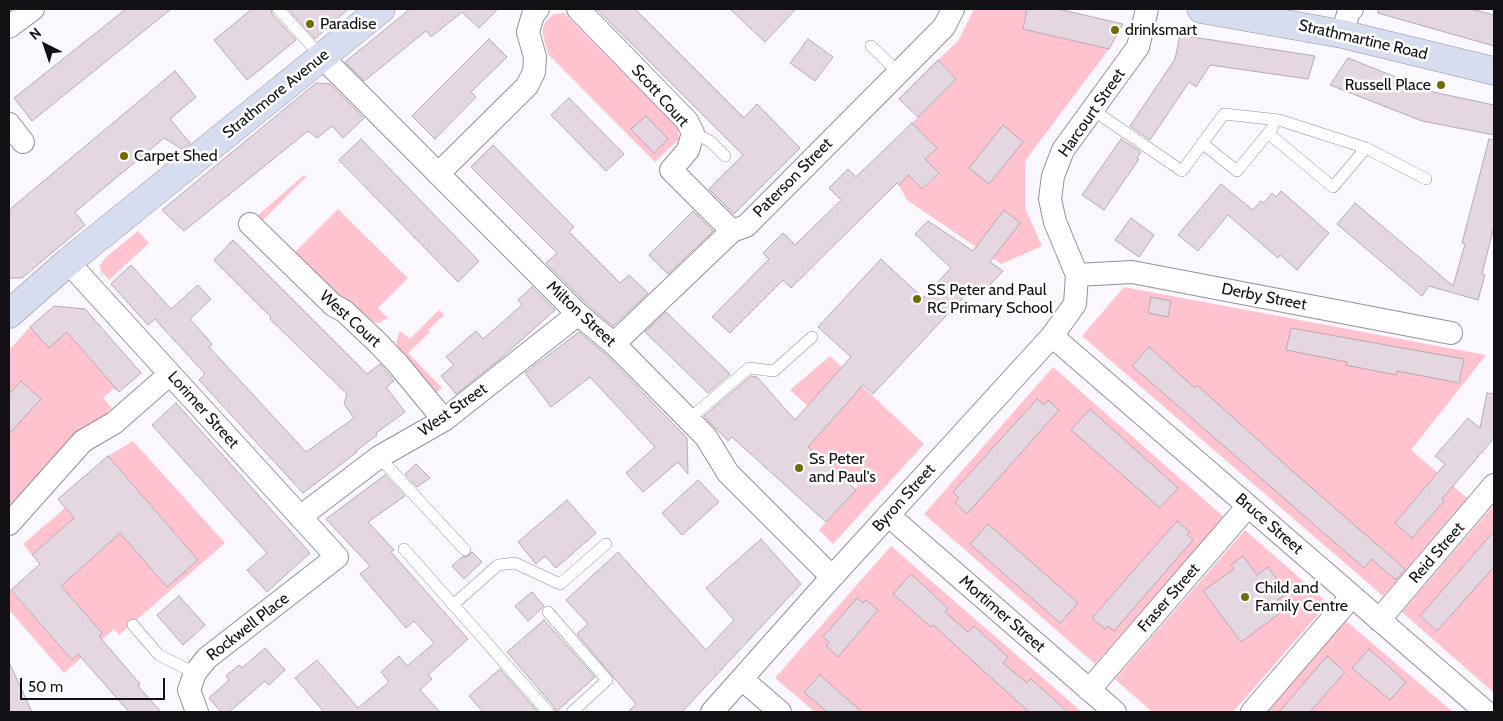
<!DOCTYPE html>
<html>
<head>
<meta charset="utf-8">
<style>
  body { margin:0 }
  #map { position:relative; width:1503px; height:721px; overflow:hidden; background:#faf8fe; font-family:Cabin,sans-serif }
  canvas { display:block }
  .frame { position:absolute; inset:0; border:10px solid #121015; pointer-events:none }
  .north { position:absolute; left:20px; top:20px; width:50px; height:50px; -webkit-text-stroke:4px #fff; paint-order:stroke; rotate:319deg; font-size:14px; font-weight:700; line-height:20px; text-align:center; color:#121015 }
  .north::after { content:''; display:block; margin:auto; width:18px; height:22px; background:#121015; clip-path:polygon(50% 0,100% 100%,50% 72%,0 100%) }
  .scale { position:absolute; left:20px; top:678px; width:145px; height:22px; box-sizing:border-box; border:2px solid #121015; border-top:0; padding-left:6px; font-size:15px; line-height:18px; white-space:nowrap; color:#121015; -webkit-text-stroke:4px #fff; paint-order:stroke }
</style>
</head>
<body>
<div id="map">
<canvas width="1503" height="721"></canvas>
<div class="frame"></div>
<div class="north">N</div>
<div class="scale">50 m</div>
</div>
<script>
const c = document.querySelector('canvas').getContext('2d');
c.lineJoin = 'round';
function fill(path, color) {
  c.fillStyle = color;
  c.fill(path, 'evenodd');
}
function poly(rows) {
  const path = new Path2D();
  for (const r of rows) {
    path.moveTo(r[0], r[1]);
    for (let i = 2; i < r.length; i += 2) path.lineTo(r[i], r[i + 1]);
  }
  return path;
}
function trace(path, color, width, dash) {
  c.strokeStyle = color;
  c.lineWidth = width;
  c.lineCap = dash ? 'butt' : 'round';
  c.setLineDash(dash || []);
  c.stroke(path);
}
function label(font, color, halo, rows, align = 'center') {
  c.font = font + ' Cabin,sans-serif';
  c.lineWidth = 5;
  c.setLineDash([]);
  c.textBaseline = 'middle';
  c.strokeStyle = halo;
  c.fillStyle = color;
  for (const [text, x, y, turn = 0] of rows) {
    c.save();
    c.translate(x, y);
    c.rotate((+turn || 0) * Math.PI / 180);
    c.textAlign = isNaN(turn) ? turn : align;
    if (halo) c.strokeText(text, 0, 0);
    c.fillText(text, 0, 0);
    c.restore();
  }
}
fill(poly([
  [974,9,1027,9,1023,29,1109,49,1025,161,1025,208,1042,246,1001,264,907,200,899,185,909,175,922,189,939,174,925,159,937,148,912,123,956,79,938,60,958,41],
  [564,13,678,128,679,139,655,162,548,54,542,31,546,21,554,14],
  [304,175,306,177,261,222,256,217],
  [338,209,408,278,378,308,388,318,379,323,368,321,340,300,293,254],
  [138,231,149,243,109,280,101,271,100,265,105,258],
  [1124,287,1486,355,1411,450,1467,498,1383,596,1082,336],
  [439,310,444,315,428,330,430,332,408,353,442,388,434,394,400,352,396,342,400,331,410,339],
  [30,327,49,347,67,332,119,392,113,389,103,398,112,408,107,412,110,415,9,515,9,350],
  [830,356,924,444,833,544,819,530,858,486,851,480,848,483,808,447,808,406,790,390],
  [1053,367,1224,517,1095,664,924,514],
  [133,441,225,543,119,635,114,629,64,673,9,610,9,588,72,660,102,633,61,586,101,550,104,515,167,586,198,560,108,456],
  [1494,505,1494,693,1402,612],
  [65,508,74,518,32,555,23,544],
  [1245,530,1328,603,1233,712,1152,712,1115,679],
  [891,546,1082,712,815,712,775,678],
  [1345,620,1453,712,1266,712]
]), '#fec3ce');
const building = poly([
  [126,9,171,9,32,121,14,98,126,9],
  [252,9,271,9,272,14,296,40,247,80,214,40,252,9],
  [288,9,348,9,315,39,288,9],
  [410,9,498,9,479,28,462,12,431,37,426,31,364,81,345,62,410,9],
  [597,9,635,9,744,118,757,104,800,148,734,214,709,189,743,155,597,9],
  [730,9,796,9,765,42,730,9],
  [1027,9,1058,9,1123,24,1109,49,1023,29,1027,9],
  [1378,9,1471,9,1494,15,1494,46,1378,13,1378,9],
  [1180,35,1315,56,1308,79,1210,65,1196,87,1189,82,1150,140,1130,126,1175,59,1180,35],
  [489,39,507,57,471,92,476,97,435,139,412,116,489,39],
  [808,39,833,57,815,81,790,63,808,39],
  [1348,58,1433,92,1494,105,1494,135,1422,121,1330,85,1348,58],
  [938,60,956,79,918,117,899,99,938,60],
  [175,71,196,97,170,119,190,143,182,149,164,138,75,212,85,225,22,278,9,278,9,210,175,71],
  [316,83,330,84,364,118,343,138,332,126,317,138,308,131,184,231,162,210,316,83],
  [569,98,624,154,606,171,551,115,569,98],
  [646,116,668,139,654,153,631,129,646,116],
  [912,123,937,148,925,159,939,173,922,189,909,175,899,185,897,183,791,288,783,280,730,333,712,317,769,259,763,253,783,233,795,245,841,200,829,188,848,169,856,177,912,123],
  [1003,125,1023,142,989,184,969,168,1003,125],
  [361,139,479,261,458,282,339,160,361,139],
  [1121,139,1141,152,1137,158,1139,159,1104,210,1082,195,1121,139],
  [1489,139,1494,140,1494,226,1482,274,1485,275,1478,300,1429,286,1422,296,1337,224,1355,203,1453,286,1465,244,1462,243,1489,139],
  [493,145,574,227,569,232,620,283,629,275,648,293,613,326,587,304,546,263,557,253,471,167,493,145],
  [1221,184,1253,210,1261,201,1264,203,1272,193,1276,197,1281,191,1329,233,1297,270,1280,255,1278,258,1228,215,1198,251,1178,235,1221,184],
  [1004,210,1020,223,990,262,1003,271,984,291,976,284,873,394,863,385,808,447,856,490,826,522,732,437,728,441,704,416,751,376,757,377,795,420,851,357,818,327,881,259,923,298,951,268,915,234,928,221,973,251,1004,210],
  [693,211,713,231,668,274,649,255,693,211],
  [1131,218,1154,235,1139,257,1115,240,1131,218],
  [233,240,367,374,380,364,394,381,386,387,405,412,376,433,377,435,356,451,357,452,303,493,199,380,205,374,155,319,148,325,111,284,131,265,171,309,198,285,211,299,190,319,212,344,209,347,306,452,354,418,344,404,347,394,270,319,271,317,214,260,233,240],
  [532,287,555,310,500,359,456,394,441,376,454,365,446,357,476,331,483,339,522,305,518,300,532,287],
  [1151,297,1171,301,1168,317,1148,313,1151,297],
  [54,306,85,309,141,373,119,392,67,332,49,348,30,327,54,306],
  [666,312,730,374,708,393,645,332,666,312],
  [1291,328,1464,359,1459,383,1397,371,1397,375,1371,370,1346,365,1347,362,1286,350,1291,328],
  [579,332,605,354,687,438,688,474,678,462,643,492,626,473,655,447,590,377,551,407,525,373,579,332],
  [1149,347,1195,388,1197,385,1290,469,1405,569,1396,580,1371,559,1364,568,1132,366,1149,347],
  [21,381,41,399,9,434,9,394,21,381],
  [1487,393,1494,394,1494,438,1442,499,1444,501,1412,538,1395,523,1445,464,1435,456,1468,418,1480,428,1487,393],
  [1037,399,1044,405,1048,400,1059,410,967,514,955,503,959,498,953,492,1037,399],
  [176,403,310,553,267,592,247,570,267,553,152,425,176,403],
  [1090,409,1178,488,1160,508,1071,430,1090,409],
  [108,456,198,560,167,587,120,533,61,586,102,633,99,636,140,684,138,686,161,712,129,712,78,654,72,660,11,590,40,564,32,555,74,518,58,499,108,456],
  [416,464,430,478,417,487,405,474,416,464],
  [385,475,405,496,368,522,394,550,391,552,468,639,428,675,432,679,420,690,440,712,324,712,295,678,317,660,358,708,389,682,381,672,399,656,407,666,434,643,414,621,406,628,360,574,370,566,326,519,385,475],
  [698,480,719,502,682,535,662,513,698,480],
  [567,500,596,533,556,568,545,556,536,564,518,542,567,500],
  [1177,521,1190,532,1187,535,1193,540,1114,631,1108,626,1105,629,1092,618,1177,521],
  [988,524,1078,603,1060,623,970,544,988,524],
  [1494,531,1494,567,1437,631,1420,616,1494,531],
  [761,539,801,584,682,712,628,712,636,704,577,634,588,624,566,600,618,552,706,650,734,620,706,588,761,539],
  [472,552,482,562,464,579,452,566,462,557,467,557,472,552],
  [1243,556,1257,575,1268,567,1287,593,1276,601,1283,611,1241,642,1203,591,1234,569,1231,565,1243,556],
  [911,574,948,608,945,612,968,632,974,626,1008,657,1003,663,1027,683,1031,679,1068,712,1029,712,933,625,931,627,893,594,911,574],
  [532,592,544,606,528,621,515,606,532,592],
  [179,596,205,625,183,645,157,615,179,596],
  [857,598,863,603,866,600,878,610,838,657,826,646,829,642,823,637,857,598],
  [544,620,595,677,556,712,554,707,507,652,544,620],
  [265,648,285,670,269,685,265,681,229,712,221,712,209,698,229,680,226,676,239,665,242,668,265,648],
  [1369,649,1406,682,1390,700,1352,668,1369,649],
  [1327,656,1345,672,1310,712,1279,712,1327,656],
  [9,662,32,712,9,712,9,662],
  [500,669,538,712,483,712,469,696,500,669],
  [820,675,838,691,862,712,827,712,804,692,820,675]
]);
fill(building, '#e4d7e1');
trace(building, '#b6a9b3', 1);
const lane = poly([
  [278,9,322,57],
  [871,46,899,73],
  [1093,110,1182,171,1224,114,1279,120,1366,148,1426,179],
  [693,133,710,141,725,156],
  [1268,133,1333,187,1366,148],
  [1202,143,1237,171,1273,127],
  [689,419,749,368,774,371,812,337],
  [379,457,465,550],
  [404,549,548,712],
  [453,605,498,565,515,563,560,584,606,544],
  [548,612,607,680,572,712],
  [133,625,159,655,195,673]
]);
const street = poly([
  [578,9,687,121,693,133,688,150,671,170,732,231],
  [9,27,33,9],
  [1342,34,1349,11,1352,9],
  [322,57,578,314,614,344,706,437,728,473,832,577],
  [9,124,23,142],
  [438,174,527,86,534,72,535,57,528,32,533,15,538,9],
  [250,224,333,305,344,311,377,342,397,363,444,420],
  [68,262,337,557,207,658,195,673,189,690,197,712],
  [1077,275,1132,272,1451,333],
  [622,336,732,231,746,226,944,27,953,9],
  [1052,336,1486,712],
  [888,515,1115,712],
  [300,517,379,457,444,420,578,314],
  [9,524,83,441,114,423,170,374],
  [1379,620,1494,485],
  [742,679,780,712],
  [1089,690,1248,506],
  [712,712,832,577,1052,336,1075,304,1077,275,1055,222,1050,199,1053,176,1063,150,1138,47,1147,9],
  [1252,712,1352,596]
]);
const secondary = poly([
  [1201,9,1342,34,1494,71],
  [9,314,68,262,381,9]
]);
trace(lane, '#94909d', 12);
trace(street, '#94909d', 24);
trace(secondary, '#94909d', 29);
trace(lane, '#fff', 11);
trace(street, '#fff', 22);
trace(secondary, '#d6ddf1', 28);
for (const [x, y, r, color] of [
  [310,24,5,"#736b06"],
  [1115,30,5,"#736b06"],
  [1441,85,5,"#736b06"],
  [124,156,5,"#736b06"],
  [917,299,5,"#736b06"],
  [799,468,5,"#736b06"],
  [1245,597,5,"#736b06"]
]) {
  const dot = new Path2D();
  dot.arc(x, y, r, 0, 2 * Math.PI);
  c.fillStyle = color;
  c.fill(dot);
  trace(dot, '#fff', 2);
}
label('16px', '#121015', '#fff', [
  ["Paradise",320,24],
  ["drinksmart",1125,30],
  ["Russell Place",1431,85,"right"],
  ["Carpet Shed",134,156],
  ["SS Peter and Paul",927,290],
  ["RC Primary School",927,308],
  ["Ss Peter",809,459],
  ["and Paul's",809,477],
  ["Child and",1255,588],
  ["Family Centre",1255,606]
], 'left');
label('16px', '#121015', '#fff', [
  ["Strathmartine Road",1363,40,13],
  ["Strathmore Avenue",276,94,-39],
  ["Scott Court",660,96,48],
  ["Harcourt Street",1092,113,-55],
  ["Paterson Street",793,178,-45],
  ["Derby Street",1264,297,11],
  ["Milton Street",581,314,43],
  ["West Court",350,319,42],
  ["Lorimer Street",203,410,48],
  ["West Street",453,410,-35],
  ["Byron Street",904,498,-48],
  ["Bruce Street",1269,524,41],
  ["Reid Street",1437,553,-49],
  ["Fraser Street",1169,598,-49],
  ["Mortimer Street",1002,614,41],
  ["Rockwell Place",248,627,-38]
]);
</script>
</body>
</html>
